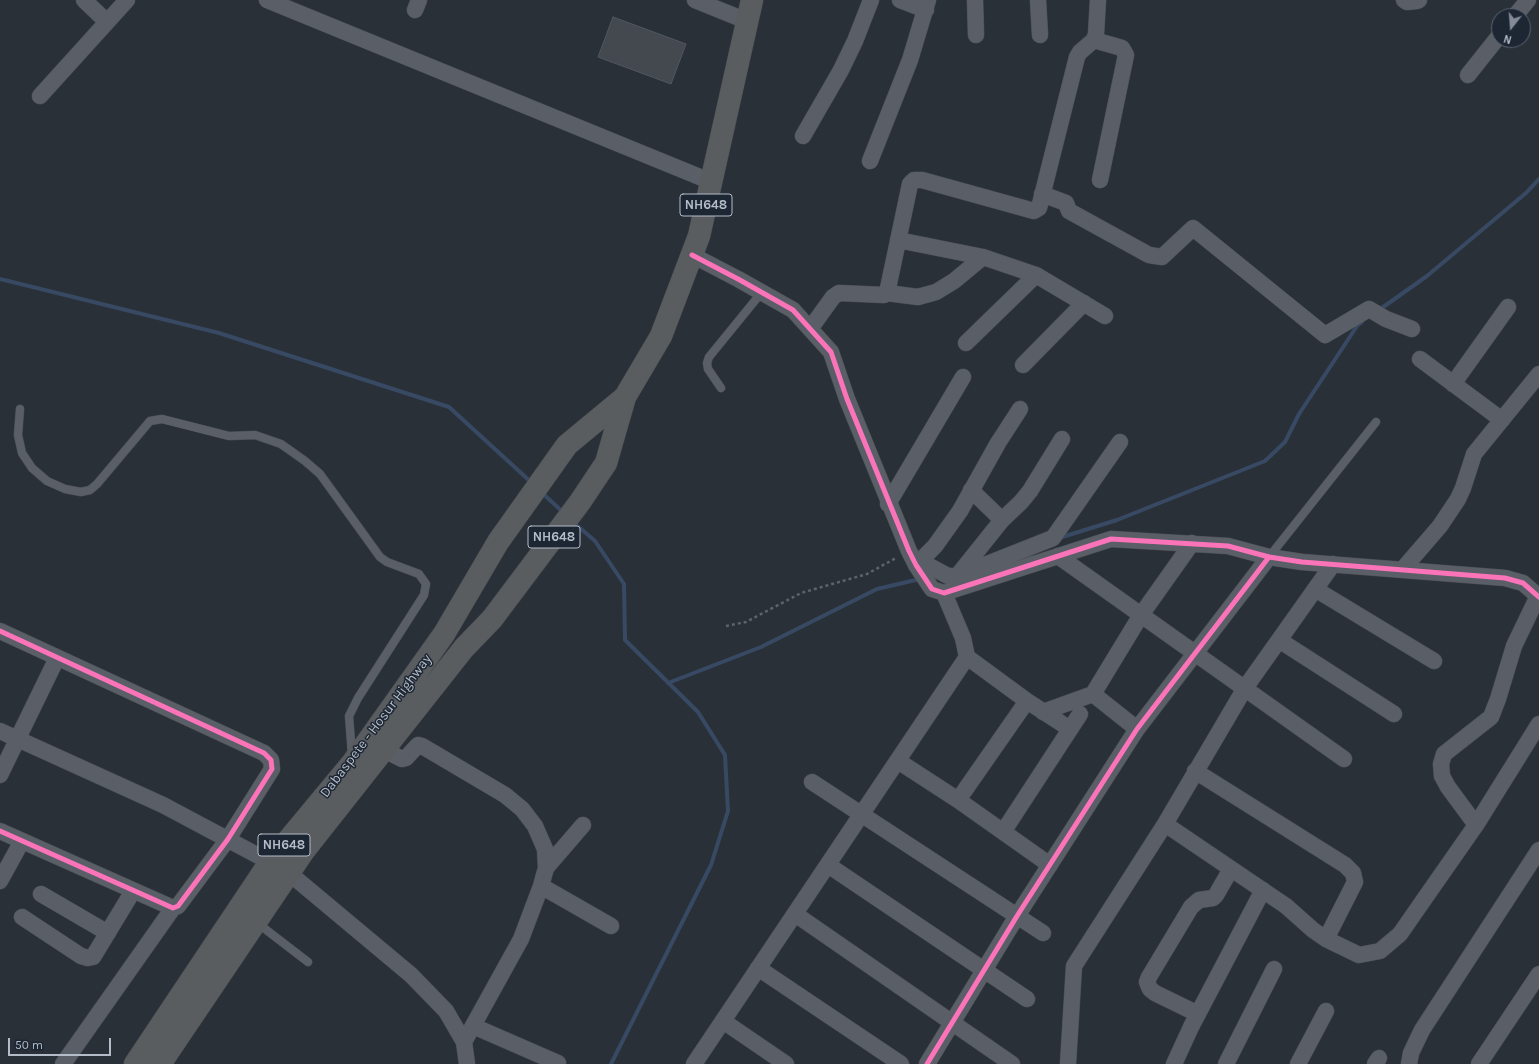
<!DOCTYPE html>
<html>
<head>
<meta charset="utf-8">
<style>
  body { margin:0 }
  #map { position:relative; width:1539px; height:1064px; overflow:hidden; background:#2a3038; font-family:Karla,sans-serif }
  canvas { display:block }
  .north { position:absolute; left:1491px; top:8px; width:40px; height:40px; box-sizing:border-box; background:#1d2633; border:1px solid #59626f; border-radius:50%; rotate:197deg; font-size:11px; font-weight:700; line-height:16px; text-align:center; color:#b4bcc9 }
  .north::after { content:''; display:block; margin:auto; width:14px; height:18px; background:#848b96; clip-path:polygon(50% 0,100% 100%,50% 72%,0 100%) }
  .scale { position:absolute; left:8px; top:1038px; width:103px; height:18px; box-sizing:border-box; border:2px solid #b4bcc9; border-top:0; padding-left:5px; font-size:12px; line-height:14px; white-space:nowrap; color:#b4bcc9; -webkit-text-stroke:3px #1d2633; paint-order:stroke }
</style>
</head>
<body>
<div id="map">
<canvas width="1539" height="1064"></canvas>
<div class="north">N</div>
<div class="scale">50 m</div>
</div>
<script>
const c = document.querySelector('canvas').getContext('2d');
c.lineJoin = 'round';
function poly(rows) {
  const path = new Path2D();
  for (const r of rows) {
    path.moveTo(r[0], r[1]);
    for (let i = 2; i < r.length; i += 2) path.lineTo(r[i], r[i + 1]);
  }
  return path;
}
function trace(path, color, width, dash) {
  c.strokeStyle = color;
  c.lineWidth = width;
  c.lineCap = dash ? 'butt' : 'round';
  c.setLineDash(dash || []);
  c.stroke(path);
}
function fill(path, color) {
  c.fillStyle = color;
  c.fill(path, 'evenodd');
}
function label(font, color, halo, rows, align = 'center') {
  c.font = font + ' Karla,sans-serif';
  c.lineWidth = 3;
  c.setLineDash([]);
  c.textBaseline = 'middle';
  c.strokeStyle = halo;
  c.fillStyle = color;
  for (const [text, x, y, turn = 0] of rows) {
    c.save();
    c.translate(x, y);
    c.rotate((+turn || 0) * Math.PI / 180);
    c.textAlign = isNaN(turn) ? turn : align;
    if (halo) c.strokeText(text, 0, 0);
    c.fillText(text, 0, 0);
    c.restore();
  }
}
trace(poly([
  [0,279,219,333,449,407,532,483],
  [1379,310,1427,276,1526,193,1539,179],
  [541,492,564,513],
  [573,522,595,541,624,584,625,640,698,712,725,755,728,811,711,865,611,1064],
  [1059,538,1117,520,1265,461,1285,442,1299,414,1357,326,1362,322],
  [668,683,761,647,877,589,920,579]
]), '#384963', 4);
const building = poly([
  [613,17,686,44,671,84,598,57,613,17]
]);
fill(building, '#444950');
trace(building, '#52575f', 1);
const lane = poly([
  [721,388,708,369,707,363,709,357,762,292],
  [20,409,18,435,22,453,32,468,47,481,65,489,81,492,90,490,97,484,150,421,162,419,229,436,255,435,281,444,305,461,320,474,380,557,387,562,419,574,426,584,424,595,358,698,349,716,352,755],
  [1269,557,1376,422],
  [256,922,308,962]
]);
const street = poly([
  [84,0,107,22],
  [267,0,712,182],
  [695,0,747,21],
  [900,0,926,10],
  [975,0,976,35],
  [1038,0,1040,35],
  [1404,0,1407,2,1417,1,1419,0],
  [415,10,419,0],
  [1515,16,1528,0],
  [1094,40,1122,48,1126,55,1100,180],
  [1468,75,1499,36],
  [40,96,127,0],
  [803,136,841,70,855,41,871,0],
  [870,161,910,60,928,0],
  [1042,194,1066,203,1069,211,1149,255,1162,257,1193,228,1325,335,1369,309,1386,319,1412,329],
  [898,240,983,257,1036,275,1105,316],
  [692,255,738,279,793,310,831,352,847,399,909,551,916,565,932,589,944,593,1111,539,1228,546,1269,557,1302,562,1505,578,1523,583,1539,597],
  [887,293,918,297,936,292,954,281,983,257],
  [810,329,833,297,839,293,884,295,887,293,910,184,914,180,922,180,1034,211,1039,208,1077,57,1080,52,1094,40,1096,34,1098,0],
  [966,343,1036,275],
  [1420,359,1502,420],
  [1023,365,1084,303],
  [1453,384,1508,307],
  [971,490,1002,520],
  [888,504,963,377],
  [1058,556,1344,759],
  [920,561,948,576,957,576,1053,538,1120,442],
  [916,565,935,546,960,511,998,443,1020,409],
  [1402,570,1440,526,1458,499,1463,488,1474,454,1539,374],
  [958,575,1002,520,1021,502,1030,491,1062,439],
  [1315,589,1434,661],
  [0,631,264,753,271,760,272,769,228,839,178,906,173,908,0,831],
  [1279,640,1394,714],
  [967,657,1027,701,1070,729],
  [1093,694,1141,615,1192,543],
  [1043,712,1093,694,1137,729],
  [0,731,163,805,270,862,289,873,411,975,446,1011,464,1042,467,1064],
  [384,750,402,759,406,758,418,745,422,746,505,795,522,809,535,826,545,849,546,868,541,886,521,939,464,1042],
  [898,761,958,800,1050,865],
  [1195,771,1345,865,1353,873,1355,882,1326,939],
  [0,775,57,658],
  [812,782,1043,933],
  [958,800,1027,701],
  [1165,824,1286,906,1313,930,1326,939,1359,955,1380,951,1400,934,1425,898,1476,825,1539,724],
  [1476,825,1448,787,1442,776,1441,764,1444,754,1491,717,1498,699,1514,646,1538,596],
  [1003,832,1080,714],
  [828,865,1027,999],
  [546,868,583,825],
  [0,881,22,841],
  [541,886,611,926],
  [41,894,108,933],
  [795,914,1012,1064],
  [22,917,81,956,88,958,93,957,133,891],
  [758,968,901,1064],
  [1198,1014,1155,993,1150,989,1147,982,1149,977,1191,907,1199,900,1213,898,1216,895,1231,869],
  [723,1021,786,1064],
  [473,1026,558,1063],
  [63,1064,173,908],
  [694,1064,967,657,963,638,944,593],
  [927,1064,1017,916,1137,729,1269,557],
  [1068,1064,1074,966,1165,824,1245,688,1333,564],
  [1174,1064,1191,1027,1263,890],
  [1226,1064,1274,969],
  [1298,1064,1326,1011],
  [1375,1064,1379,1058],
  [1409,1064,1411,1053,1422,1030,1539,850],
  [1479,1064,1539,974]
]);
const highway = poly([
  [135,1064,270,862,353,762,444,634,498,542,567,445,625,397],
  [160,1064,303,852,464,648,492,619,580,502,606,463,625,397,661,336,699,236,752,0]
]);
trace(lane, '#484c53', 9);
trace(street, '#484c53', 17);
trace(highway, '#474c53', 23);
trace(poly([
  [726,626,746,622,801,593,867,574,896,558]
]), '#5d636a', 2.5, [3, 3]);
trace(lane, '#5a5e66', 8);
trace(street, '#5a5e66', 16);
trace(highway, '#5a5d60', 22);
trace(poly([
  [692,255,738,279,793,310,831,352,847,399,909,551,916,565,932,589,944,593,1111,539,1228,546,1269,557,1302,562,1505,578,1523,583,1539,597],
  [0,631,264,753,271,760,272,769,228,839,178,906,173,908,0,831],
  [927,1064,1017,916,1137,729,1269,557]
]), '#fb73b8', 5);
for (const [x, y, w] of [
  [706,205,52],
  [554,537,52],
  [284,845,52]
]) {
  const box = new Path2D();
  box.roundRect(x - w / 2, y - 11, w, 22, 3);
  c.fillStyle = '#1d2633';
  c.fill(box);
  trace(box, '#b4bcc9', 1);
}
label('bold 13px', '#b4bcc9', null, [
  ["NH648",706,205],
  ["NH648",554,537],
  ["NH648",284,845]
]);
label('14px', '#b4bcc9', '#1d2633', [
  ["Dabaspete - Hosur Highway",376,726,-53]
]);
</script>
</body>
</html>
